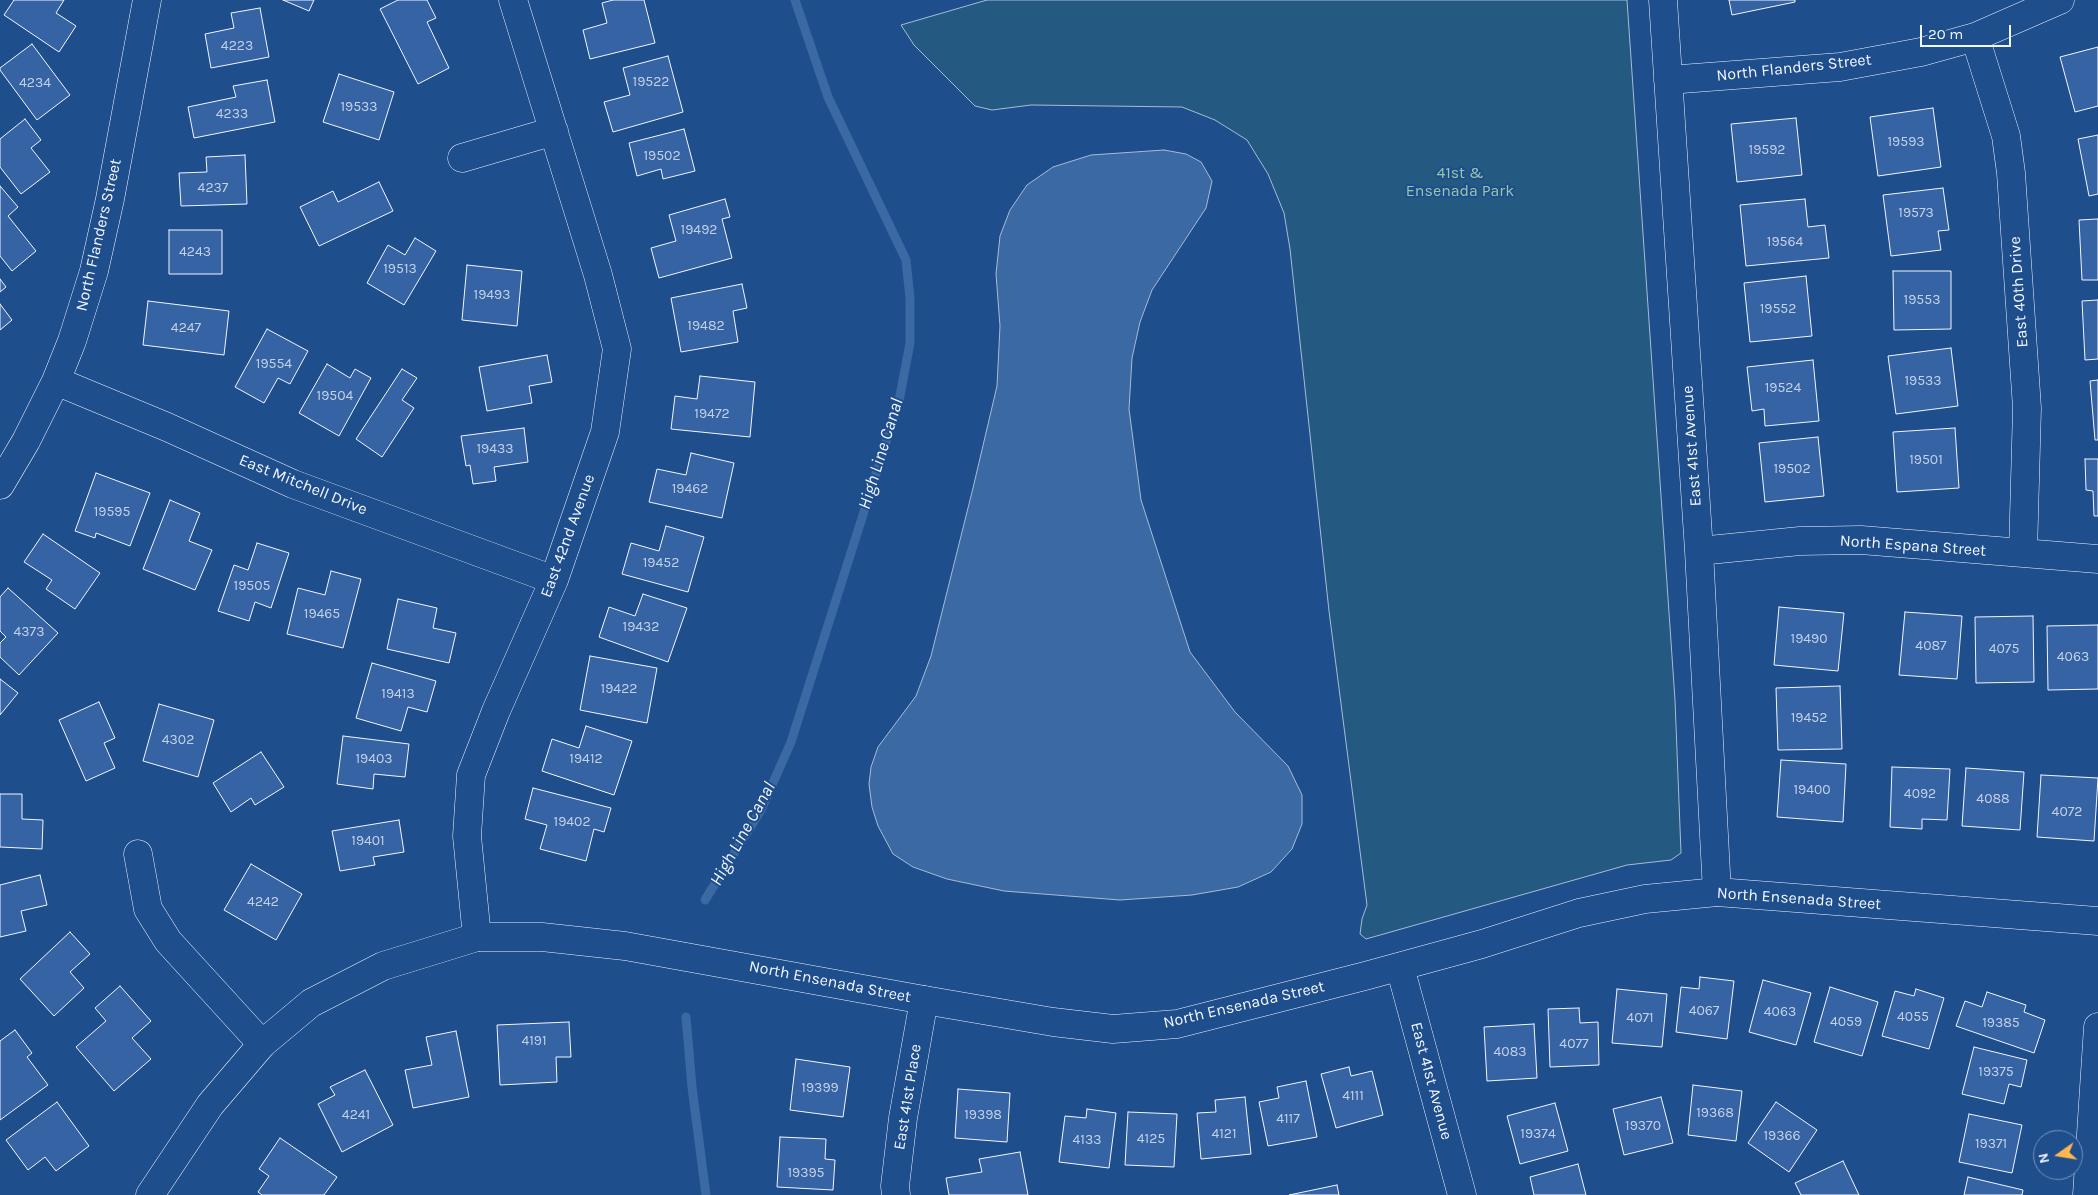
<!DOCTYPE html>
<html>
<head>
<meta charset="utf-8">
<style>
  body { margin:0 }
  #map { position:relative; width:2098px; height:1195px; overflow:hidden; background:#1f4e8c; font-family:Karla,sans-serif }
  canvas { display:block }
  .north { position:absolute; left:2033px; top:1130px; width:50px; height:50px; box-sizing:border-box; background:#1f4e8c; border:1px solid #7391ba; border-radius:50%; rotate:257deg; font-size:14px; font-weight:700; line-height:20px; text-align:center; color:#f2f6ff }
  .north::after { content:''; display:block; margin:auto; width:18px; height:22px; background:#ffb74d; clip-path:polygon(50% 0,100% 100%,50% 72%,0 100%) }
  .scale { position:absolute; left:1920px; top:25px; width:91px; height:22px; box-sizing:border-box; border:2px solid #f2f6ff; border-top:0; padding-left:6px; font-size:15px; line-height:18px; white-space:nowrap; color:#f2f6ff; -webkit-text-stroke:4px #1f4e8c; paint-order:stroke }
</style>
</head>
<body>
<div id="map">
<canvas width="2098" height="1195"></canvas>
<div class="north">N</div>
<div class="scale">20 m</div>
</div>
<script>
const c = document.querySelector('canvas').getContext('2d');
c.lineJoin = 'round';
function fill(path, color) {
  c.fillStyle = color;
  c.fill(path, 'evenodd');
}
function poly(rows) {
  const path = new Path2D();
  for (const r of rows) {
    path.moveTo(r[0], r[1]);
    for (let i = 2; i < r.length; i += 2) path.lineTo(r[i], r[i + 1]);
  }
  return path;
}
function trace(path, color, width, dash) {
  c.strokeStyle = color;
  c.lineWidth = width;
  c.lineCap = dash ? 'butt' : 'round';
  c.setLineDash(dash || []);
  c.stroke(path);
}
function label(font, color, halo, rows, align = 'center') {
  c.font = font + ' Karla,sans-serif';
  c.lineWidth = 4;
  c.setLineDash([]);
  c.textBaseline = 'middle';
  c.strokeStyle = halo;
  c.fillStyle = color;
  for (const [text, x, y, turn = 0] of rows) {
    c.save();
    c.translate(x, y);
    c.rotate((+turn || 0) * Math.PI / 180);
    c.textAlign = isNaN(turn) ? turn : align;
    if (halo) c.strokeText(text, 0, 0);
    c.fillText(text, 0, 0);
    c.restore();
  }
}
const green = poly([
  [987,0,1627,0,1675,700,1681,853,1671,860,1627,865,1366,939,1360,934,1362,919,1367,905,1329,611,1290,249,1284,213,1268,174,1247,140,1215,120,1182,107,1031,105,992,110,975,106,914,45,901,25,987,0]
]);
fill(green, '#245a82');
trace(green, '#a8bbd7', 1);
const water = poly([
  [1164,150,1186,154,1201,162,1212,181,1206,208,1152,290,1140,322,1132,358,1129,409,1141,500,1190,652,1235,712,1288,766,1302,795,1302,824,1292,849,1271,872,1238,887,1192,895,1120,900,1004,891,947,879,913,867,893,854,878,826,872,807,869,784,871,767,878,747,916,696,931,656,973,488,997,386,1000,326,996,274,1000,236,1010,210,1027,185,1053,167,1091,155,1164,150]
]);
fill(water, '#3b69a3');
trace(water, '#a8bbd7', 1);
trace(poly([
  [705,900,761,810,791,742,899,401,910,343,910,298,906,260,828,97,795,0],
  [686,1017,692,1087,706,1195]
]), '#3b69a3', 9);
const building = poly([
  [14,0,64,0,56,13,76,26,59,52,4,15,14,0],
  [283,0,314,0,309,11,283,0],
  [398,0,427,0,436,18,427,22,449,68,418,84,380,9,398,0],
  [613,0,644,0,655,43,590,59,583,30,607,23,602,3,613,0],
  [1729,0,1795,0,1795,2,1732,15,1729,0],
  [260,8,269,57,211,68,205,34,234,28,231,13,260,8],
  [32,44,70,95,37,120,0,70,0,68,32,44],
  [2098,47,2098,106,2075,112,2060,57,2098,47],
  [668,56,683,112,613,132,604,102,630,95,623,68,668,56],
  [339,74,394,92,379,140,323,122,339,74],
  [267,80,275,122,194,138,188,107,236,97,233,86,267,80],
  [1933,108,1941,167,1878,176,1870,117,1933,108],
  [1796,118,1802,175,1737,182,1731,124,1796,118],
  [25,119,41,140,31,148,50,172,21,194,0,167,0,139,25,119],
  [684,129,695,171,663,179,661,169,637,176,629,143,684,129],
  [2098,135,2098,194,2089,196,2078,139,2098,135],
  [245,155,247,204,181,206,179,173,207,172,206,157,245,155],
  [379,182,393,211,319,246,300,207,333,191,338,202,379,182],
  [0,186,18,207,8,216,36,251,12,271,0,256,0,186],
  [1943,188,1949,230,1938,231,1941,250,1891,256,1883,195,1943,188],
  [725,199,730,217,722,219,732,258,659,278,651,248,676,241,669,215,725,199],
  [1805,199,1808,227,1825,225,1829,258,1746,266,1740,205,1805,199],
  [2098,219,2098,280,2082,280,2079,220,2098,219],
  [169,230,222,230,222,274,169,274,169,230],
  [415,238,436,251,404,305,367,283,388,245,405,255,415,238],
  [467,265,522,271,517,326,462,320,467,265],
  [1893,271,1951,271,1951,329,1894,330,1893,271],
  [1806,276,1812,336,1750,342,1744,283,1806,276],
  [0,279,6,287,0,292,0,279],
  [742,284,747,308,733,311,738,342,681,352,671,298,742,284],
  [2098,300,2098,359,2085,360,2082,301,2098,300],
  [148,301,229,311,224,355,143,345,148,301],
  [0,304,12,320,0,330,0,304],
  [267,329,308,351,290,384,278,378,264,403,235,387,267,329],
  [1951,348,1958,406,1896,414,1888,356,1951,348],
  [547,355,552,382,529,386,532,403,487,411,479,367,547,355],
  [1813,360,1819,421,1765,426,1764,409,1752,411,1747,367,1813,360],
  [327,364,350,378,355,369,371,378,339,436,299,413,327,364],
  [402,369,417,378,402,400,414,408,382,457,356,439,402,369],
  [700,376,755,382,750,437,671,429,675,396,697,399,700,376],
  [2098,380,2098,440,2095,440,2090,381,2098,380],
  [524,428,528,462,494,467,496,481,473,484,470,465,466,466,461,436,524,428],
  [1955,428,1959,488,1897,492,1893,432,1955,428],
  [1818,437,1824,496,1765,502,1759,443,1818,437],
  [691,453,734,463,722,518,649,502,657,469,686,475,691,453],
  [2085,459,2098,459,2098,516,2094,516,2093,491,2086,490,2085,459],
  [96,473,150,493,130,546,96,533,95,538,75,531,96,473],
  [170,500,200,513,189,541,212,550,195,590,143,569,170,500],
  [666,526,704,537,688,592,622,574,631,543,659,551,666,526],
  [43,534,100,573,75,609,46,589,52,580,24,562,43,534],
  [257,543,289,553,271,608,255,602,249,621,218,611,234,565,248,570,257,543],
  [331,571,361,579,343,648,287,634,298,588,325,595,331,571],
  [8,588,58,633,19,675,0,657,0,643,6,637,0,631,0,597,8,588],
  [643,594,687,608,668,662,599,637,609,607,635,616,643,594],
  [398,599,437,608,433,628,456,633,449,663,387,649,398,599],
  [1779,607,1844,613,1838,671,1774,665,1779,607],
  [1905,612,1962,616,1957,679,1899,675,1905,612],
  [2033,616,2034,682,1976,683,1975,617,2033,616],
  [2098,625,2098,689,2048,690,2047,626,2098,625],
  [590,656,657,668,647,723,580,710,590,656],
  [372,663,436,681,427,712,408,707,401,731,356,718,372,663],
  [0,679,18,693,0,715,0,679],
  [1840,686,1842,749,1778,750,1776,688,1840,686],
  [99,702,115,738,104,743,115,768,86,781,59,720,99,702],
  [159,704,214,720,198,777,143,761,159,704],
  [586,726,632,741,614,795,542,771,552,739,579,748,586,726],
  [343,736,409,744,405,777,374,774,373,789,337,784,343,736],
  [261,752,284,787,255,805,251,798,231,812,213,783,261,752],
  [1781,760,1846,764,1843,822,1777,817,1781,760],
  [1892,767,1950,769,1947,820,1922,819,1922,829,1890,827,1892,767],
  [1966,768,2024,772,2020,830,1962,826,1966,768],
  [2041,775,2098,778,2094,841,2037,837,2041,775],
  [533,788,611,808,604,832,594,829,586,861,540,849,547,825,525,819,533,788],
  [0,794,22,794,22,819,43,820,42,849,0,847,0,794],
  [399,820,404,852,373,857,375,865,340,871,332,831,399,820],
  [251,864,302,894,276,940,224,910,251,864],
  [40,875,47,905,21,911,26,931,0,937,0,885,40,875],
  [70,932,90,954,70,972,84,988,54,1016,20,979,70,932],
  [1700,977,1734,981,1727,1039,1676,1032,1681,987,1699,989,1700,977],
  [1763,980,1811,993,1796,1045,1749,1032,1763,980],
  [120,986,151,1021,132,1038,151,1059,114,1091,76,1047,106,1021,95,1008,120,986],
  [1830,987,1878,1002,1862,1056,1814,1042,1830,987],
  [1617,989,1667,994,1662,1047,1612,1043,1617,989],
  [1916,989,1944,998,1929,1049,1882,1036,1895,991,1914,996,1916,989],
  [1987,992,2026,1005,2024,1012,2045,1020,2034,1053,1956,1026,1965,1001,1982,1007,1987,992],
  [1579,1008,1580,1023,1598,1022,1599,1065,1550,1067,1548,1009,1579,1008],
  [569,1022,571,1057,556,1057,557,1082,500,1085,497,1025,569,1022],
  [1534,1024,1537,1078,1487,1081,1484,1027,1534,1024],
  [15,1030,32,1053,27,1057,48,1085,0,1120,0,1041,15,1030],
  [456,1031,469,1097,413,1108,405,1070,432,1065,426,1037,456,1031],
  [1974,1047,2027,1060,2021,1087,2009,1084,2004,1104,1962,1094,1974,1047],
  [796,1059,850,1067,843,1117,790,1110,796,1059],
  [1349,1067,1351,1076,1372,1071,1383,1115,1336,1128,1321,1074,1349,1067],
  [365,1070,393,1125,342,1152,318,1104,335,1095,330,1087,365,1070],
  [1306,1081,1317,1137,1268,1146,1259,1102,1279,1098,1277,1087,1306,1081],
  [1693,1085,1742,1091,1736,1141,1688,1135,1693,1085],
  [958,1089,1010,1093,1007,1142,955,1138,958,1089],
  [1245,1097,1251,1154,1201,1159,1197,1113,1216,1112,1215,1100,1245,1097],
  [1661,1097,1673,1143,1624,1155,1613,1109,1661,1097],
  [57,1102,89,1146,56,1171,45,1157,28,1170,6,1140,57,1102],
  [1776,1102,1817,1130,1789,1172,1748,1143,1776,1102],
  [1555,1103,1568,1151,1520,1164,1507,1116,1555,1103],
  [1087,1109,1116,1113,1109,1168,1059,1162,1065,1116,1086,1118,1087,1109],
  [1128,1112,1177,1114,1174,1167,1125,1165,1128,1112],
  [1969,1114,2022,1125,2012,1173,1959,1162,1969,1114],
  [780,1137,826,1139,825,1159,835,1160,833,1190,777,1187,780,1137],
  [280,1138,337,1177,324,1195,262,1195,258,1192,269,1176,259,1169,280,1138],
  [1020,1152,1028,1195,949,1195,946,1178,982,1172,979,1159,1020,1152],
  [1843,1161,1859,1195,1801,1195,1795,1183,1843,1161],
  [1578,1164,1586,1195,1534,1195,1530,1177,1578,1164],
  [1968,1177,2023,1190,2022,1195,1964,1195,1968,1177],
  [1337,1185,1339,1195,1289,1195,1337,1185]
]);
fill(building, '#3563a3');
trace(building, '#f2f6ff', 1);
const minor = poly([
  [1663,0,1699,551,1717,892],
  [1975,37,2006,136,2011,173,2027,408,2023,553],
  [1668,80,1840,67,1921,52,1975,37,2060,0],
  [462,158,554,131],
  [56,381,167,427,293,484,554,580],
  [0,485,26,441,56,381,72,341,94,271,110,199,147,0],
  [1699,551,1800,541,1861,540,2098,559],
  [138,854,148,909,168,941,262,1044],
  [477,937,467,836,471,775,496,711,554,580,605,432,617,349,598,275,513,0],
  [1400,967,1462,1195],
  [896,1195,895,1186,903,1118,924,1000],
  [2087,1195,2098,1027]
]);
const tertiary = poly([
  [150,1195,210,1105,262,1044,311,1003,383,966,477,937,542,937,625,946,924,1000,1053,1022,1113,1029,1177,1024,1365,976,1482,944,1579,913,1645,899,1717,892,2098,921]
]);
trace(minor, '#f2f6ff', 29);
trace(tertiary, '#f2f6ff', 29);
trace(minor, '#1f4e8c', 28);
trace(tertiary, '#1f4e8c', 28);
label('14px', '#c3d1e8', null, [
  ["4223",237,46],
  ["19522",651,82],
  ["4234",35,83],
  ["19533",359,107],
  ["4233",232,114],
  ["19593",1906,142],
  ["19592",1767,150],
  ["19502",662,156],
  ["4237",213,188],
  ["19573",1916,213],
  ["19492",699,230],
  ["19564",1785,242],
  ["4243",195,252],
  ["19513",400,269],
  ["19493",492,295],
  ["19553",1922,300],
  ["19552",1778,309],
  ["19482",706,326],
  ["4247",186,328],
  ["19554",274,364],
  ["19533",1923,381],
  ["19524",1783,388],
  ["19504",335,396],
  ["19472",712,414],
  ["19433",495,449],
  ["19501",1926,460],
  ["19502",1792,469],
  ["19462",690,489],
  ["19595",112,512],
  ["19452",661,563],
  ["19505",252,586],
  ["19465",322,614],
  ["19432",641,627],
  ["4373",29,632],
  ["19490",1809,639],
  ["4087",1931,646],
  ["4075",2004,649],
  ["4063",2073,657],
  ["19422",619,689],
  ["19413",398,694],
  ["19452",1809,718],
  ["4302",178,740],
  ["19403",374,759],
  ["19412",586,759],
  ["19400",1812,790],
  ["4092",1920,794],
  ["4088",1993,799],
  ["4072",2067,812],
  ["19402",572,822],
  ["19401",368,841],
  ["4242",263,902],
  ["4067",1704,1011],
  ["4063",1780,1012],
  ["4055",1913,1017],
  ["4071",1640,1018],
  ["4059",1846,1022],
  ["19385",2001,1023],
  ["4191",534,1041],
  ["4077",1574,1044],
  ["4083",1510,1052],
  ["19375",1996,1072],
  ["19399",820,1088],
  ["4111",1353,1096],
  ["19368",1715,1113],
  ["4241",356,1115],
  ["19398",983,1115],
  ["4117",1288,1119],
  ["19370",1643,1126],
  ["4121",1224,1134],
  ["19374",1538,1134],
  ["19366",1782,1136],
  ["4125",1151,1139],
  ["4133",1087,1140],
  ["19371",1991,1144],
  ["19395",806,1173]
]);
label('16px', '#f2f6ff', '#1f4e8c', [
  ["North Flanders Street",1794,68,-6],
  ["North Flanders Street",99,235,-77],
  ["East 40th Drive",2019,292,-94],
  ["East 41st Avenue",1692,446,-94],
  ["East Mitchell Drive",303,485,22],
  ["East 42nd Avenue",568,536,-70],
  ["North Espana Street",1913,546,4],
  ["North Ensenada Street",1799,899,4],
  ["North Ensenada Street",830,982,11],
  ["North Ensenada Street",1244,1005,-13],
  ["East 41st Avenue",1431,1081,75],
  ["East 41st Place",908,1097,-81]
]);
label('16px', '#97c8a6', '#1f4e8c', [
  ["41st &",1460,173],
  ["Ensenada Park",1460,191]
]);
label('italic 18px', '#f2f6ff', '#1f4e8c', [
  ["High Line Canal",881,454,-73],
  ["High Line Canal",743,834,-61]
]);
</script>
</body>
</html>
